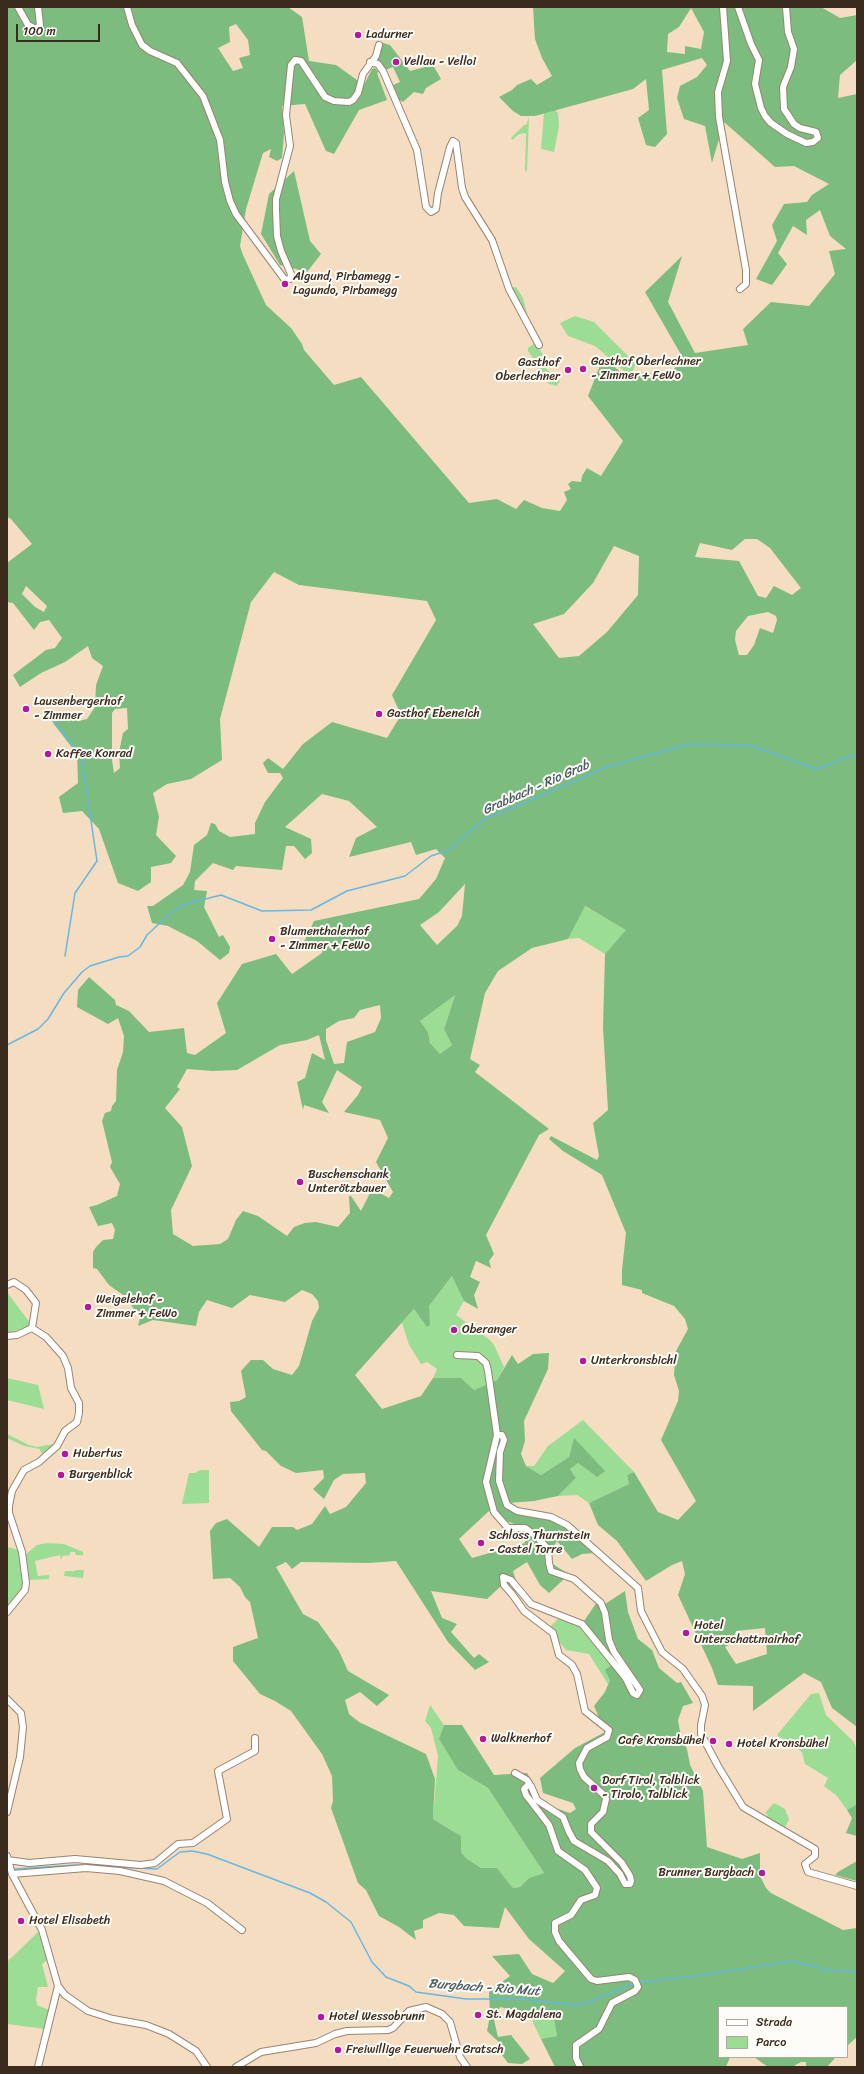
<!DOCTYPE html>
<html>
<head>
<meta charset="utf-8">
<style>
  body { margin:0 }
  #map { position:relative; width:864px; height:2074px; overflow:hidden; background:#f5ddc2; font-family:Sriracha,sans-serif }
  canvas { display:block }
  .frame { position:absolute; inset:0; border:8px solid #3b2a1e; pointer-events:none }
  .legend { position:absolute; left:718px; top:2006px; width:130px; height:52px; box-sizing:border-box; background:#fdfcf7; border:1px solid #afa8a0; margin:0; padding:5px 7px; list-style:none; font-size:12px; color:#3b2a1e }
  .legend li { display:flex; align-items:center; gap:8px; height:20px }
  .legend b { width:20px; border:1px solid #afa8a0 }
  .scale { position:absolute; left:16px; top:24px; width:84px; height:18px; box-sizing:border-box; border:2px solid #3b2a1e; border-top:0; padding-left:5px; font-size:12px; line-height:14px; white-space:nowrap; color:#3b2a1e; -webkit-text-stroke:3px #fdfcf7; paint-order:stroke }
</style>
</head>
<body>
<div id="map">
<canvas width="864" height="2074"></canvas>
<div class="frame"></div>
<ul class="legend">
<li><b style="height:5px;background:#fff"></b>Strada</li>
<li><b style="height:11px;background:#9bdd95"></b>Parco</li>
</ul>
<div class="scale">100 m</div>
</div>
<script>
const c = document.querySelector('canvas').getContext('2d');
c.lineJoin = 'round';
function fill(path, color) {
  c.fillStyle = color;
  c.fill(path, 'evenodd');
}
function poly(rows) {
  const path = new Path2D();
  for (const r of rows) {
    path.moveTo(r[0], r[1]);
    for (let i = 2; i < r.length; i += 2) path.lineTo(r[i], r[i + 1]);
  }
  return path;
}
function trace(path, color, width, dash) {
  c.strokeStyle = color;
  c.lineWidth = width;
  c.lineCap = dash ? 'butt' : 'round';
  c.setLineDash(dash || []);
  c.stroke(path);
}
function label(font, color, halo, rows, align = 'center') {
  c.font = font + ' Sriracha,sans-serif';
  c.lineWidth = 4;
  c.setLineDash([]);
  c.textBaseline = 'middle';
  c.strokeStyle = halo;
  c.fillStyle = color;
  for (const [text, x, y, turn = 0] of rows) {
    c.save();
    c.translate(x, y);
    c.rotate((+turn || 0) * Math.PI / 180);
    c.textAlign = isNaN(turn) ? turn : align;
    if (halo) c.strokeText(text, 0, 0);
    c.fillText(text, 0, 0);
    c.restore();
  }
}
fill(poly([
  [555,110,558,113,559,126,554,152,541,149,544,113],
  [529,117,527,170,525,172,526,133,519,134,512,140,511,138,524,125,526,125],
  [516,287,523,298,527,313,525,315,511,288],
  [575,316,594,322,636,364,630,376,595,346,568,336,560,323],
  [536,342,546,361,543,366,560,381,557,386,549,384,539,372,536,362,528,351,528,348],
  [584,906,627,930,605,954,579,938,568,939],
  [455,994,444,1029,452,1045,440,1054,430,1043,428,1032,420,1021],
  [453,1275,464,1301,456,1315,490,1340,494,1345,504,1367,497,1380,474,1390,461,1378,433,1378,437,1369,427,1362,421,1364,409,1345,402,1323,414,1309,427,1326,429,1306],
  [7,1292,30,1323,29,1327,7,1333],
  [7,1378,38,1385,44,1409,7,1400],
  [583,1420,634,1472,627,1475,629,1484,589,1503,577,1495,558,1496,576,1478,570,1469,578,1463,597,1477,574,1439,569,1457,541,1475,526,1466,534,1466,548,1446],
  [7,1434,29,1445,37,1447,53,1444,54,1448,50,1452,41,1453,40,1449,24,1446,7,1438],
  [200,1470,209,1470,209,1503,182,1504,189,1473,195,1473],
  [47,1543,64,1544,83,1552,83,1555,76,1555,75,1552,70,1552,70,1555,62,1556,62,1559,61,1559,60,1555,35,1561,38,1576,49,1575,49,1579,28,1580,25,1555,37,1545],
  [7,1547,19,1550,26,1583,7,1612],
  [77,1570,84,1570,83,1578,64,1576,65,1571,72,1571,72,1572],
  [561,1616,577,1621,613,1664,611,1679,608,1684,589,1654,566,1650,548,1629],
  [819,1693,826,1715,854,1742,857,1750,857,1804,847,1810,837,1796,824,1786,828,1778,805,1764,802,1752,777,1735,811,1694],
  [430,1705,444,1725,440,1739,458,1770,488,1788,544,1873,529,1878,520,1887,513,1888,497,1868,481,1868,466,1858,461,1852,461,1836,433,1819,438,1756,431,1728,425,1721],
  [774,1803,785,1809,789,1819,785,1828,766,1818,768,1815,765,1813],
  [38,1932,49,1959,42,1964,48,1987,38,1987,36,1999,37,2005,49,2010,45,2029,7,2024,7,1962],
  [532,2015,554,2019,557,2036,541,2039,533,2023]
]), '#9bdd95');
fill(poly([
  [7,7,288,7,302,17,309,61,336,65,357,80,362,89,372,69,375,68,379,72,377,73,387,100,359,110,334,154,326,151,305,104,282,106,284,133,282,158,277,161,269,157,271,149,263,153,246,209,240,246,243,255,266,305,291,328,302,344,304,350,334,385,361,377,469,503,497,499,516,509,524,500,542,508,560,511,567,500,564,492,571,489,568,484,572,481,581,482,582,476,587,468,601,476,623,441,588,396,603,358,631,380,635,372,669,375,683,358,645,292,682,256,668,302,695,353,748,345,743,329,771,302,809,306,835,274,829,251,846,249,830,236,820,210,806,220,807,235,793,226,778,253,787,264,772,285,756,279,777,241,772,225,784,204,807,202,812,195,829,184,794,166,775,167,724,122,712,163,705,126,684,119,677,98,680,86,697,77,707,65,702,58,662,70,667,134,655,147,646,145,638,118,649,110,646,79,633,89,535,116,521,116,513,111,499,97,512,90,517,85,531,79,537,85,552,76,542,58,535,39,533,7,821,7,840,18,857,15,857,60,840,75,838,98,857,94,857,1727,832,1708,821,1682,804,1673,753,1711,753,1686,718,1685,712,1668,678,1595,685,1574,682,1561,672,1565,646,1581,617,1541,598,1525,589,1503,629,1484,627,1475,634,1472,658,1512,678,1520,696,1501,661,1440,678,1401,679,1391,674,1375,676,1351,688,1329,685,1319,674,1306,642,1293,642,1290,622,1285,622,1270,626,1233,602,1175,563,1151,549,1139,551,1136,597,1160,599,1156,593,1123,608,1110,603,1028,605,954,626,930,585,906,568,939,532,948,498,971,485,993,470,1059,480,1065,475,1072,549,1129,539,1135,486,1235,494,1254,489,1261,491,1268,476,1261,470,1277,480,1282,474,1295,478,1309,464,1301,452,1276,429,1306,430,1325,427,1327,414,1309,355,1375,382,1409,421,1396,433,1378,461,1378,474,1390,497,1380,512,1355,518,1364,533,1354,549,1353,548,1369,524,1421,525,1441,521,1454,526,1466,541,1475,569,1457,574,1438,605,1471,597,1477,578,1463,570,1469,576,1478,558,1496,534,1501,508,1503,509,1510,547,1518,568,1529,594,1553,582,1554,572,1559,557,1541,551,1551,551,1563,567,1573,565,1578,549,1593,540,1585,527,1562,513,1571,517,1584,500,1587,487,1599,431,1591,442,1618,457,1624,451,1632,474,1658,479,1654,489,1662,475,1670,448,1642,396,1561,368,1563,301,1562,292,1569,286,1562,276,1567,303,1614,318,1622,339,1651,348,1671,389,1695,377,1706,360,1692,345,1700,349,1714,359,1722,426,1754,435,1779,433,1819,461,1836,461,1852,466,1858,481,1868,497,1868,513,1888,520,1887,529,1878,544,1873,488,1788,458,1770,439,1739,444,1725,462,1725,494,1775,527,1773,534,1785,539,1799,555,1808,570,1813,576,1809,573,1803,543,1793,540,1778,575,1748,605,1732,594,1706,605,1692,610,1680,605,1670,613,1664,582,1624,597,1602,605,1604,625,1591,628,1612,638,1639,652,1650,659,1668,677,1683,681,1682,693,1703,683,1706,678,1720,681,1737,687,1749,690,1765,703,1791,707,1847,742,1859,760,1853,760,1876,766,1888,771,1893,843,1930,857,1928,857,2037,847,2046,847,2007,719,2007,719,2057,730,2057,726,2067,555,2067,541,2039,557,2036,554,2019,500,2007,494,2020,498,2037,511,2035,530,2059,522,2064,508,2063,502,2055,505,2048,487,2031,490,2016,489,1992,510,1976,492,1956,519,1954,532,1974,553,1983,565,1971,529,1939,505,1907,499,1928,464,1926,454,1915,439,1913,423,1920,423,1928,414,1931,416,1940,399,1927,379,1916,366,1890,358,1883,331,1808,333,1801,332,1776,322,1754,291,1711,275,1701,260,1694,233,1661,233,1647,258,1638,250,1602,245,1597,240,1587,230,1578,213,1579,210,1531,216,1523,227,1519,259,1547,272,1527,293,1527,297,1530,312,1524,325,1506,330,1514,346,1507,366,1483,365,1473,343,1474,334,1480,324,1499,313,1489,324,1478,323,1470,296,1473,281,1466,266,1451,262,1450,231,1411,230,1402,239,1401,246,1397,241,1371,251,1360,263,1360,273,1369,292,1375,299,1366,312,1321,319,1308,318,1301,312,1294,302,1290,285,1302,250,1295,232,1308,207,1300,199,1312,196,1326,153,1320,138,1326,140,1318,126,1297,109,1285,97,1269,93,1268,93,1252,96,1247,103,1240,113,1239,115,1230,112,1223,98,1226,89,1207,97,1205,117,1196,120,1184,110,1167,112,1162,102,1121,105,1113,111,1111,112,1106,116,1101,117,1070,123,1052,124,1036,118,1018,108,1024,77,1007,78,990,89,977,115,1000,116,1005,129,1011,149,1032,184,1028,187,1053,195,1055,226,1033,217,1003,242,964,276,954,292,974,322,953,323,946,304,942,314,921,419,899,436,879,445,858,436,849,416,855,411,842,349,857,356,838,377,827,349,801,322,794,285,827,311,839,312,853,305,859,294,846,286,846,282,870,236,866,233,870,213,863,195,881,194,890,207,891,204,907,219,937,223,935,230,947,229,953,220,960,197,941,168,926,152,923,147,906,153,906,183,885,190,872,194,845,207,835,211,823,215,824,219,831,230,837,255,834,255,823,265,802,283,778,280,773,268,773,263,763,268,758,283,769,303,744,332,722,387,738,401,715,392,695,436,620,427,601,299,585,274,572,251,602,220,719,222,760,191,779,167,784,153,793,159,817,156,835,176,856,171,863,151,867,151,882,138,891,118,883,99,829,82,811,63,813,59,797,78,783,77,754,53,723,63,713,79,721,87,719,95,707,96,685,103,666,92,658,88,646,65,662,41,673,20,687,13,675,46,650,55,648,62,638,49,620,40,622,34,630,13,603,7,602,7,563,32,544,11,519,7,517],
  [691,8,704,32,701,49,685,46,685,54,667,52,668,34,679,27],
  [236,24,248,40,250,55,239,58,243,68,233,71,218,48,230,42,229,27],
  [745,539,757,539,770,548,801,588,792,595,774,586,766,598,758,596,739,561,695,557,700,543,732,550],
  [614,546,639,556,638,595,607,632,579,656,559,658,533,624,564,614,593,583],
  [26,586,47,606,44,612,35,607,22,594],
  [768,612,776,616,777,620,773,633,760,628,754,645,747,655,739,655,735,640,736,631,748,616],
  [127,708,128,729,123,733,119,752,120,768,114,773,112,760,112,713,115,709],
  [465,884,462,916,457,926,437,945,420,925,439,912],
  [455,995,444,1029,452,1045,440,1054,430,1043,428,1032,420,1021],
  [380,1005,381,1018,375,1032,347,1042,344,1063,334,1064,326,1040,326,1029,339,1021,354,1018,360,1010],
  [319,1035,325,1060,312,1053,305,1078,297,1082,303,1110,304,1105,329,1113,322,1102,337,1070,362,1087,358,1095,344,1112,380,1120,388,1138,376,1162,393,1192,389,1198,372,1189,361,1211,351,1196,349,1196,350,1213,338,1227,316,1222,305,1223,294,1227,287,1236,258,1216,243,1211,236,1220,228,1239,220,1244,193,1246,173,1234,171,1210,192,1166,182,1127,165,1108,180,1089,177,1087,187,1069,213,1071,237,1070,280,1045,307,1040],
  [489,1511,509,1522,523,1527,525,1543,472,1558,459,1539],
  [765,1628,767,1654,736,1664,725,1647,732,1643,736,1631],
  [380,42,390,45,410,71,433,65,441,79,426,88,423,94,414,92,403,102,393,97,391,86,400,82,393,67,383,71,378,64,376,59],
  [294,171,310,241,321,254,307,272,280,265,261,234,269,194],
  [857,1804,857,1836,846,1833,852,1818,847,1810],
  [857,1861,857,1881,835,1875,838,1872],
  [754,2057,836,2057,827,2067,806,2067,806,2062,801,2062,792,2067,768,2067]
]), '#7cbc7e');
trace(poly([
  [52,720,81,754,97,861,75,893,65,956],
  [7,1045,38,1029,48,1019,64,993,82,972,90,966,119,957,128,956,140,947,147,935,161,922,182,905,221,895,262,911,311,910,347,891,405,876,431,856,449,850,482,821,606,767,689,744,749,745,816,769,857,754],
  [15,1869,76,1865,157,1869,180,1852,192,1851,207,1854,310,1893,326,1902,351,1922,372,1962,386,1977,409,1986,416,1992,466,1999,521,1999,574,2005,587,2003,635,1983],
  [638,1982,689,1977,793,1961,826,1970,857,1972]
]), '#65b8e1', 1.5);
const street = poly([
  [18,7,28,25,36,29,40,25,38,7],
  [127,7,132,25,142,45,150,51,177,63,203,96,220,140,225,182,230,201,236,214,285,280,290,279,291,274,281,251,277,236,276,209,276,199,290,146,286,115,291,65,295,60,301,61,325,97,334,101,349,102,353,100,358,93,363,74,376,56,379,45],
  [723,7,727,61,718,92,719,117,746,270,746,284,740,289],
  [738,7,751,44,759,60,755,84,761,108,765,116,771,123,787,134,806,143,813,142,818,138,816,132,800,128,794,124,784,109,783,87,791,67,794,49,788,32,786,7],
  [370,62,378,64,383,71,417,150,426,207,431,212,436,209,438,193,450,147,453,141,456,143,462,188,465,197,492,240,509,289,539,345],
  [7,1285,14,1282,26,1290,36,1303,32,1328,46,1337,63,1356,68,1368,71,1388,79,1403,79,1413,77,1422,65,1431,57,1446,39,1462,24,1470,12,1491,9,1506,9,1513,22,1552,26,1583,25,1590,7,1612],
  [7,1336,17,1335,32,1328],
  [457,1355,478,1356,486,1363,488,1371,497,1435,486,1482,494,1512,508,1528,525,1528,536,1536,548,1549,549,1563,551,1571,574,1579,601,1603,605,1613,609,1640,614,1652,640,1690,637,1695,633,1693,625,1677,582,1624,531,1604,511,1580,503,1577,504,1585,512,1594,524,1611,553,1633,559,1655,572,1665,577,1674,585,1711,609,1730,607,1737,587,1748,579,1763,580,1769,584,1777,605,1796,606,1799,603,1812,591,1824,591,1832,622,1863,630,1876,631,1881,630,1884,625,1884,620,1874,608,1861,574,1841,569,1832,563,1817,537,1800,531,1786,528,1785,524,1789,526,1795,549,1825,558,1851,585,1870,597,1888,595,1895,581,1900,571,1915,555,1923,555,1932,559,1941,591,1979,597,1981,629,1977,635,1980,638,1987,635,1991,612,2003,599,2029,576,2045,576,2058,580,2067],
  [497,1435,502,1435,504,1440,500,1452,499,1481,507,1505,517,1511,551,1517,567,1525,638,1588,641,1611,662,1652,683,1669,702,1696,705,1705,701,1725,701,1734,718,1766,743,1807,815,1849,815,1856,805,1864,808,1872,857,1886],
  [7,1699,21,1713,23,1727,20,1757,7,1812],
  [515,1773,527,1780,530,1785],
  [7,1856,12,1874,42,1930,58,1986,38,2067],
  [8,1860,29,1863,75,1859,141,1865,155,1863,178,1844,193,1843,227,1819,218,1771,255,1751,255,1738],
  [12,1874,86,1868,120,1871,164,1881,207,1903,242,1930],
  [58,1986,65,1995,88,2011,113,2019,146,2025,169,2034,196,2051,207,2067],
  [236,2067,261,2052,316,2043,335,2034,347,2031,388,2030,393,2028,409,2011,426,2007,442,2014,450,2022,460,2057,467,2067]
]);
trace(street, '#988470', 8);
trace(street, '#fff', 6);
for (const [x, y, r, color] of [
  [358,35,4,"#b5179e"],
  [396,62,4,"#b5179e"],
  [285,284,4,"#b5179e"],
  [583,369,4,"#b5179e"],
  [568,370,4,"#b5179e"],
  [26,709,4,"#b5179e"],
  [379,714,4,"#b5179e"],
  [48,754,4,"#b5179e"],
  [272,939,4,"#b5179e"],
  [300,1182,4,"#b5179e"],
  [88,1307,4,"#b5179e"],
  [454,1330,4,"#b5179e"],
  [583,1361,4,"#b5179e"],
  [65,1454,4,"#b5179e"],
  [61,1475,4,"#b5179e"],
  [481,1543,4,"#b5179e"],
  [686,1633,4,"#b5179e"],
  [483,1739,4,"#b5179e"],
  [713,1741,4,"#b5179e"],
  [729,1744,4,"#b5179e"],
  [594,1788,4,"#b5179e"],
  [762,1873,4,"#b5179e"],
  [21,1921,4,"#b5179e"],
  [478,2015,4,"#b5179e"],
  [321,2017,4,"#b5179e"],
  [338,2050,4,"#b5179e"]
]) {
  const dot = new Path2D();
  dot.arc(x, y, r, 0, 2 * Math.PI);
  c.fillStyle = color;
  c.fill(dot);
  trace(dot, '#fdfcf7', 1.5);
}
label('12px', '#3b2a1e', '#fdfcf7', [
  ["Ladurner",366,35],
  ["Vellau - Velloi",404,62],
  ["Algund, Pirbamegg -",293,277],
  ["Lagundo, Pirbamegg",293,291],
  ["Gasthof Oberlechner",591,362],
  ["- Zimmer + FeWo",591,376],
  ["Gasthof",560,363,"right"],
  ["Oberlechner",560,377,"right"],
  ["Lausenbergerhof",34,702],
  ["- Zimmer",34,716],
  ["Gasthof Ebeneich",387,714],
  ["Kaffee Konrad",56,754],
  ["Blumenthalerhof",280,932],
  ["- Zimmer + FeWo",280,946],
  ["Buschenschank",308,1175],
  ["Unterötzbauer",308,1189],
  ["Weigelehof -",96,1300],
  ["Zimmer + FeWo",96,1314],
  ["Oberanger",462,1330],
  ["Unterkronsbichl",591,1361],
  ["Hubertus",73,1454],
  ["Burgenblick",69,1475],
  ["Schloss Thurnstein",489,1536],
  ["- Castel Torre",489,1550],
  ["Hotel",694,1626],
  ["Unterschattmairhof",694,1640],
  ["Walknerhof",491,1739],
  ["Cafe Kronsbühel",705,1741,"right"],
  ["Hotel Kronsbühel",737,1744],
  ["Dorf Tirol, Talblick",602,1781],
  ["- Tirolo, Talblick",602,1795],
  ["Brunner Burgbach",754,1873,"right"],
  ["Hotel Elisabeth",29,1921],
  ["St. Magdalena",486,2015],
  ["Hotel Wessobrunn",329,2017],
  ["Freiwillige Feuerwehr Gratsch",346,2050]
], 'left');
label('italic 13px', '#4a5c62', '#fdfcf7', [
  ["Grabbach - Rio Grab",536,788,-24],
  ["Burgbach - Rio Mut",484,1988,4]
]);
</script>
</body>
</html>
